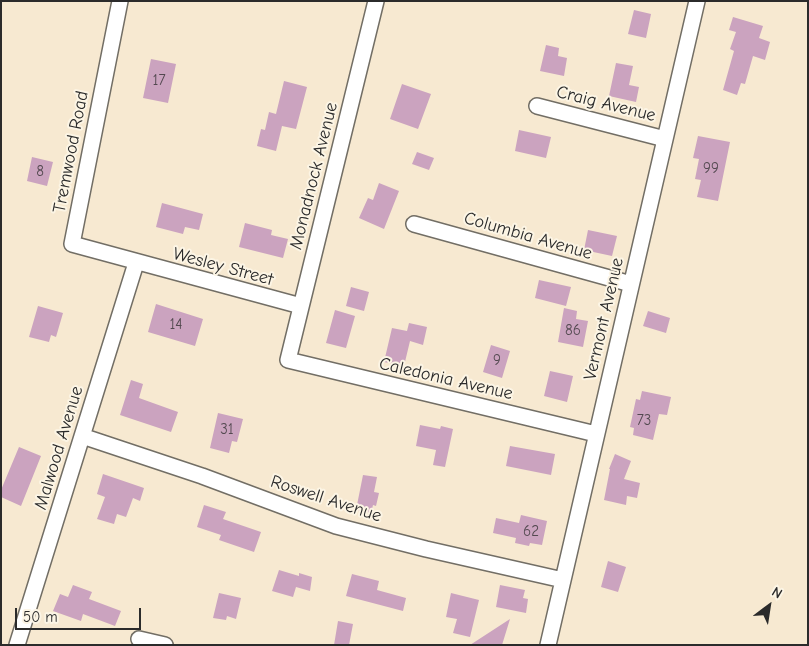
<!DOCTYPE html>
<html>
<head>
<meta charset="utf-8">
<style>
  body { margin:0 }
  #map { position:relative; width:809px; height:646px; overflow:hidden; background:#f7e9d1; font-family:"Comic Neue",sans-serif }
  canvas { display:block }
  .frame { position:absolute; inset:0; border:2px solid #2b2b2b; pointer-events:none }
  .north { position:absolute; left:744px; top:581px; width:50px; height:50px; -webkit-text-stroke:4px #fcf5e5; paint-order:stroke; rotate:31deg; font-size:14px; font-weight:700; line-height:20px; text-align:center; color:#2b2b2b }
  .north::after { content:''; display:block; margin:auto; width:18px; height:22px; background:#2b2b2b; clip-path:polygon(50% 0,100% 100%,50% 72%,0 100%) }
  .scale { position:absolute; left:15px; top:608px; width:126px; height:22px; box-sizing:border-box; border:2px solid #2b2b2b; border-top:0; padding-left:6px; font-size:15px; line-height:18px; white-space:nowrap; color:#2b2b2b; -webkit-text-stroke:4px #fcf5e5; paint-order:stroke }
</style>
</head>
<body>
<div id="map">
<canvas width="809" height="646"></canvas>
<div class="frame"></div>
<div class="north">N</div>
<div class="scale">50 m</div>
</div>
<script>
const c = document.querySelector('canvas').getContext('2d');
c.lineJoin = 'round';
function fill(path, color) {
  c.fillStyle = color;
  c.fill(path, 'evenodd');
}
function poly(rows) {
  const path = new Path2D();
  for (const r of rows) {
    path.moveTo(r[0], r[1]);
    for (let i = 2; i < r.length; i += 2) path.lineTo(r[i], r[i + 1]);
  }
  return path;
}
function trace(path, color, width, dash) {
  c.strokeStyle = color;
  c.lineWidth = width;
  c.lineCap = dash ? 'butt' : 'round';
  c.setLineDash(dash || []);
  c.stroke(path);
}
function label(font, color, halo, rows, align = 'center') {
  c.font = font + ' "Comic Neue",sans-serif';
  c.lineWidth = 4;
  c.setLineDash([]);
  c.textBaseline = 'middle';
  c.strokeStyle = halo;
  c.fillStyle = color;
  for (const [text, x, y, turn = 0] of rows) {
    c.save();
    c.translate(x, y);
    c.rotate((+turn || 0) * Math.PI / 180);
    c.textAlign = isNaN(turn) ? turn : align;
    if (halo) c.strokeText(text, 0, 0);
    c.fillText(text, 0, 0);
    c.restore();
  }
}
fill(poly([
  [634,10,651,14,646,38,628,34],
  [733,17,763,26,759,38,770,42,765,60,753,56,745,84,741,83,737,95,723,90,734,51,730,49,736,32,729,30],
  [546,45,559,48,558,56,567,58,564,76,540,71],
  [151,59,176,64,168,103,143,98],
  [616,63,633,66,629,85,639,87,636,102,609,96],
  [284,81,307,87,296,129,282,126,276,151,257,146,261,129,265,130,269,112,276,114],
  [402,84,431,94,418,129,390,119],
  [519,130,551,137,546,158,515,151],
  [698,136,730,142,718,201,697,197,701,180,695,179,699,159,693,158],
  [417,152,434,158,429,170,412,164],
  [32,157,53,162,47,186,27,181],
  [379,183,399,191,384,229,359,218,368,198,373,200],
  [162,203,203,214,199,230,185,227,183,234,156,227],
  [245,223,272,230,271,235,288,239,283,258,239,247],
  [588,230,617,236,612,256,584,250],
  [539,280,571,287,566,306,535,298],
  [351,287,369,292,364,311,346,306],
  [156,304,203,319,195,346,148,332],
  [38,306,63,313,56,337,51,335,49,342,29,337],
  [564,308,577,311,576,319,588,321,583,347,558,342],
  [335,310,355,316,346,348,326,343],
  [648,311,670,318,666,333,643,326],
  [409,323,427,327,423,345,410,341,404,366,384,362,392,328,407,331],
  [491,345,510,351,502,378,483,372],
  [550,371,573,376,567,402,544,396],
  [131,380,143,384,139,398,178,412,171,432,120,415],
  [642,391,671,397,667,415,659,414,653,440,633,435,634,428,630,427,636,399,640,400],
  [218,413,243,419,237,442,232,441,229,453,210,448],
  [420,425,440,429,441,426,453,429,445,467,433,465,436,450,416,446],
  [510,446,555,454,551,475,506,466],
  [19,447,41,456,21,506,1,497,1,490],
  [615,454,631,461,624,479,640,483,637,498,627,496,626,505,604,500,610,469,609,469],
  [103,474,144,488,140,501,133,498,126,517,117,514,114,524,97,519,105,497,97,494],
  [363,475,377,477,374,492,379,493,376,506,373,505,371,513,356,510],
  [204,505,226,512,223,519,261,532,254,552,219,540,221,535,197,527],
  [521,515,547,521,542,545,530,543,529,546,515,543,516,538,493,533,496,518,519,523],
  [608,561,626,567,618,592,601,587],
  [279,570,299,576,299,573,312,577,310,591,296,587,293,597,272,591],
  [352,574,379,581,377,590,406,598,403,611,346,596],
  [73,585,92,592,89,599,121,611,115,626,83,614,81,621,53,611,60,594,68,597],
  [500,585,525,590,523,598,528,599,526,613,496,607],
  [219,593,241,598,236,619,227,616,226,620,213,618],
  [451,593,479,600,470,637,453,633,457,619,446,617],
  [510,619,502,645,470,645],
  [338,621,353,624,349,645,334,645]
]), '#cba3bf');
const minor = poly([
  [120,1,72,244,301,306],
  [376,1,288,360,596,434],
  [537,106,665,139],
  [414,224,631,284],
  [82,436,202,476,336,526,426,549,563,580],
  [139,639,165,645],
  [17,645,136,263],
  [548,645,697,1]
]);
trace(minor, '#726e65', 18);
trace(minor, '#fff', 15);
label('15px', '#534950', null, [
  ["17",159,81],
  ["99",711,169],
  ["8",40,172],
  ["14",176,325],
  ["86",573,331],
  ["9",497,361],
  ["73",644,421],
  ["31",227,430],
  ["62",531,532]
]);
label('18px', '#2b2b2b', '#fcf5e5', [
  ["Craig Avenue",606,104,14],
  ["Tremwood Road",71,152,-79],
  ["Monadnock Avenue",314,176,-76],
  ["Columbia Avenue",528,236,16],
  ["Wesley Street",223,267,15],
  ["Vermont Avenue",604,319,-77],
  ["Caledonia Avenue",446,379,13],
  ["Malwood Avenue",59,448,-73],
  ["Roswell Avenue",326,499,18]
]);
</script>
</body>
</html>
